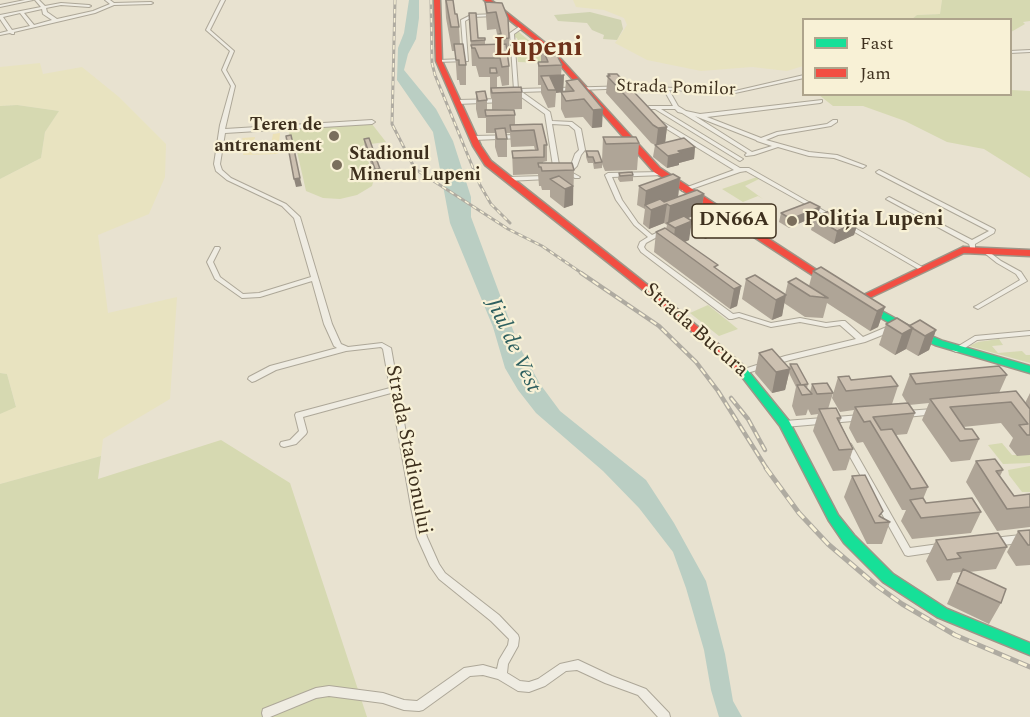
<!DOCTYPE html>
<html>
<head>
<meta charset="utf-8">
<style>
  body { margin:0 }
  #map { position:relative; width:1030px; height:717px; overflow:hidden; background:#e8e2d0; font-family:Spectral,serif }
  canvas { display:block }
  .legend { position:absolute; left:802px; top:18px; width:210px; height:78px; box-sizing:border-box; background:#f8f1d6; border:2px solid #aea48c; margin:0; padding:8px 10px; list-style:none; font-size:18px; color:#3e301e }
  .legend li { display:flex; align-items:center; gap:12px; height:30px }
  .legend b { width:30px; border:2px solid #aea48c }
</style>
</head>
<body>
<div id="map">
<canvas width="1030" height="717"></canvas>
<ul class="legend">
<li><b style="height:8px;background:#16e098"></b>Fast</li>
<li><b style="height:8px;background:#f24e42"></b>Jam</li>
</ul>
</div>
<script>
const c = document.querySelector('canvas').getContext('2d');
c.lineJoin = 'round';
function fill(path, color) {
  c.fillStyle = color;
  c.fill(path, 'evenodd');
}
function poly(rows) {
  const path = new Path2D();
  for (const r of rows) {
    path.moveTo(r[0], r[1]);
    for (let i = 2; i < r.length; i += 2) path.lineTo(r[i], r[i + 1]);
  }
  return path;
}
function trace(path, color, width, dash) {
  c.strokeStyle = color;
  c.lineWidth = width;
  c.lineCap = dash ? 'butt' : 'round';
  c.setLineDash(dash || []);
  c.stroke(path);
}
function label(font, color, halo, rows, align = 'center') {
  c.font = font + ' Spectral,serif';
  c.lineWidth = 4.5;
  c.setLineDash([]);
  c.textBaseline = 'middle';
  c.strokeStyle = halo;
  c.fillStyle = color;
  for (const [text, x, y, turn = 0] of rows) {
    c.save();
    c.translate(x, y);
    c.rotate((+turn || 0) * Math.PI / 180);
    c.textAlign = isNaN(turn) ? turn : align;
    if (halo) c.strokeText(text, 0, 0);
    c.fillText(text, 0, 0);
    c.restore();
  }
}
fill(poly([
  [573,0,942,0,940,14,917,15,912,19,804,20,803,66,787,71,752,67,701,71,647,60,615,43,627,25,624,18,604,10,576,7],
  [40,63,43,74,82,67,119,97,166,144,165,177,149,214,98,235,108,313,177,297,170,399,103,439,101,456,0,484,0,414,16,406,7,374,0,373,0,179,41,158,45,132,59,111,17,105,0,106,0,67]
]), '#e8e3c0');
fill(poly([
  [942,0,1030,0,1030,21,1023,22,1025,24,1011,32,1010,20,912,19,917,15,940,14],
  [519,32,541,51,550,63,518,62,517,56,521,55,517,38,514,37,514,33],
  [1011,90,1030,91,1030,178,984,149,947,142,905,121,863,106,833,106,819,95,1010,94],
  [17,105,59,111,45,132,41,158,0,179,0,106],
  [372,124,386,142,363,145,374,179,372,186,357,195,340,199,323,198,306,191,296,147,291,147,289,131,292,128],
  [757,177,759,179,745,186,763,199,758,196,743,202,722,189],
  [708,305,738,329,719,336,690,313],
  [999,339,1003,345,992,346,998,353,1022,351,1026,355,1030,355,1030,363,969,346,978,342],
  [0,373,7,374,16,407,0,414],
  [221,440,290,483,367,717,0,717,0,484,101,456,98,479],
  [1002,443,1012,455,1030,455,1030,463,1003,464,988,445],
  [1030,466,1030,492,1022,492,1009,475,1008,470]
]), '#d6d9b1');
fill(poly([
  [280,133,278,154,243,155,245,146,242,138,255,137,252,154,269,153,273,134]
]), '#ece1b6');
fill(poly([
  [590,12,621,20,623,29,617,40,603,39,604,35,592,30,587,23,558,21,554,15]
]), '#d0d3b1');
fill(poly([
  [409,0,419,0,419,18,416,39,408,54,404,70,436,109,453,141,471,197,471,217,519,346,540,384,560,411,646,480,674,523,706,581,725,654,733,701,742,717,719,717,711,690,704,650,686,588,673,552,639,508,603,471,536,413,518,390,505,368,493,327,450,223,433,132,397,80,398,48,404,33]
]), '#bacec3');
const street = poly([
  [25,0,33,0,0,7,0,5,25,0],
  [35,0,39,0,45,6,61,3,89,5,91,6,89,7,61,5,46,8,47,12,57,19,93,11,110,4,105,0,110,0,114,3,151,2,153,3,151,4,114,5,95,13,14,32,14,34,12,34,10,33,0,35,0,33,8,31,0,19,0,15,41,7,35,0],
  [42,9,43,14,52,20,34,25,24,13,42,9],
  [20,13,30,26,12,30,3,17,20,13],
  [221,0,225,0,210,30,234,51,226,70,235,86,225,129,372,120,375,122,372,124,225,133,220,164,222,170,231,178,286,204,300,217,332,324,341,344,348,347,382,343,391,348,419,507,427,537,439,564,445,573,499,615,518,635,519,638,518,646,508,664,507,673,520,681,529,682,538,679,560,664,578,660,612,676,646,689,669,713,670,717,658,717,638,695,605,683,577,670,566,671,545,686,529,692,518,691,498,679,483,675,470,676,423,710,419,711,404,710,383,703,329,696,316,698,270,717,263,717,262,713,263,709,316,688,329,686,383,693,404,700,417,701,464,668,483,665,497,669,499,660,508,645,509,639,491,621,439,579,430,566,417,537,411,507,391,393,303,417,307,432,306,434,296,444,284,447,281,446,280,444,281,442,290,440,299,431,295,415,296,413,390,388,383,349,381,347,346,351,276,370,255,381,252,382,248,379,249,377,270,366,337,348,334,346,324,324,312,281,260,297,242,298,215,279,207,262,215,247,219,247,220,248,213,262,220,277,243,294,259,293,311,277,294,218,282,206,227,180,216,171,214,164,220,125,231,86,222,70,230,51,206,30,221,0],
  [497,14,497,15,495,16,472,17,465,21,468,61,437,62,437,60,439,60,464,59,461,20,471,15,497,14],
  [520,26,524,27,514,34,518,89,634,86,735,91,804,75,804,78,735,93,669,90,678,106,686,111,700,114,822,100,822,102,820,103,707,117,761,138,777,132,827,124,833,120,837,120,837,122,831,126,778,135,766,140,809,152,837,155,866,166,863,168,834,158,809,156,778,147,754,155,746,156,745,155,747,153,682,113,678,112,675,109,661,109,743,159,740,161,738,160,655,109,647,109,646,108,649,106,673,106,664,90,634,88,522,92,550,112,552,121,572,122,581,129,585,150,581,155,577,166,571,172,580,177,579,178,575,178,553,166,545,114,513,91,514,90,510,33,520,26],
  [695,116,756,140,757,141,772,146,752,152,695,116],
  [552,124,569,125,575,130,579,150,575,154,571,165,567,169,559,165,552,124],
  [1030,50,1030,52,1010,53,1010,51,1030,50],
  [502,99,504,100,504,102,458,104,455,102,458,100,502,99],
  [657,121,661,121,740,168,749,168,835,217,834,218,830,218,746,171,740,172,686,191,682,191,682,189,734,170,657,123,657,121],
  [520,135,523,137,522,138,474,140,471,138,474,136,520,135],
  [879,170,994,229,995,230,994,233,975,244,975,250,971,250,969,244,886,199,889,197,891,198,972,240,989,231,877,173,876,172,879,170],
  [661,172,663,173,663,175,612,177,622,200,638,223,652,235,663,230,666,232,646,243,644,247,646,250,733,314,739,313,771,323,800,318,826,323,842,321,845,321,863,337,889,326,895,326,896,328,895,330,865,342,790,360,744,374,741,374,740,372,741,370,785,356,856,339,840,325,826,327,800,322,771,327,739,317,732,319,729,319,641,252,638,247,640,242,648,237,634,225,616,200,605,175,608,173,661,172],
  [546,176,548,177,548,179,507,181,504,179,507,177,546,176],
  [708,213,711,215,710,216,685,226,683,227,680,225,708,213],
  [848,224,924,268,925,269,922,271,920,270,846,227,845,226,848,224],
  [984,248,1001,261,1021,272,1027,281,978,309,974,307,976,306,1020,280,1016,274,997,263,982,251,981,250,984,248],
  [1030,331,1030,335,977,340,959,352,956,352,952,350,975,336,1030,331],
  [933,409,936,410,937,412,936,414,906,417,903,416,902,414,903,412,906,411,933,409],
  [861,415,864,416,865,418,864,420,785,427,782,426,781,424,782,422,785,421,861,415],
  [848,443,851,444,910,548,939,544,942,545,944,548,942,551,908,556,905,555,844,446,845,444,848,443],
  [1030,534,1030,542,993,546,990,545,988,542,990,539,993,538,1030,534]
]);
const fast = poly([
  [869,304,911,327,943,341,1030,366,1030,373,935,345,903,331,866,309,864,307,866,305,869,304],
  [741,366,745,367,789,421,838,515,854,535,893,574,947,609,1030,643,1030,655,937,617,883,582,844,543,829,521,780,426,736,369,741,366]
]);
const jam = poly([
  [434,0,440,0,442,61,481,146,491,161,664,298,745,367,746,369,745,371,737,371,658,302,485,165,473,146,436,61,434,0],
  [484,0,491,0,549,46,660,168,829,278,831,280,829,282,823,282,654,172,545,48,484,0],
  [963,247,1030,250,1030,256,964,253,861,302,858,303,853,300,963,247]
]);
trace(street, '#ada798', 2);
trace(fast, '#9d9688', 3);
trace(jam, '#9d9688', 3);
fill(street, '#efece2');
fill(fast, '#16e098');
fill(jam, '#f24e42');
const railFar2 = poly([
  [395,0,392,124,415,169,508,229,542,246,583,274],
  [431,0,432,63,435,75,480,185,491,204,510,223]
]);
const railFar1 = poly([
  [581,273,659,326,696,362,718,391,767,469],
  [731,398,748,419,765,450]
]);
const rail = poly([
  [766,468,799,513,828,544,877,586,902,604,955,635,1030,667]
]);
trace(railFar2, '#afaba1', 3);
trace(railFar1, '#afaba1', 4.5);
trace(rail, '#afaba1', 5);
trace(railFar2, '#f8f1d6', 1.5, [4.5]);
trace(railFar1, '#f8f1d6', 2, [7]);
trace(rail, '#f8f1d6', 3, [9]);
fill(poly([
  [445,0,453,0,455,14,459,27,460,44,466,65,466,85,460,85,459,80,457,80,455,51,452,51,446,18],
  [485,2,502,3,509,38,509,56,508,56,509,66,509,85,502,86,500,76,497,77,497,88,522,92,522,109,492,110,492,98,491,98,490,92,490,77,479,77,476,66,472,66,469,13,478,38,485,38,485,45,499,44,496,29,487,30],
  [541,44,562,65,561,75,564,75,563,91,565,91,566,81,578,79,602,127,592,128,583,117,565,118,561,109,561,92,556,93,555,107,548,108,541,93,541,85,538,85,538,62,541,62],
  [608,74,667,127,665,142,695,147,694,159,679,163,679,165,667,168,653,157,655,145,651,143,606,93],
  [476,92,487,100,487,110,515,115,515,125,542,124,547,145,547,161,543,162,543,163,574,170,573,205,564,208,550,197,550,190,542,190,541,186,539,186,538,174,513,175,512,151,535,150,534,146,511,147,510,133,506,133,507,139,507,157,498,157,495,147,495,133,486,133,486,118,478,118,476,109],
  [603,137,639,143,637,170,605,171,602,164,602,168,594,169,593,163,588,163,586,157,586,151,602,161],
  [364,139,380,169,381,178,376,178,365,148],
  [619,173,633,175,633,181,620,182,618,179],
  [680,178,678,197,704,194,701,213,688,218,689,240,685,242,717,269,741,286,737,306,730,309,654,252,656,232,666,229,667,225,664,223,649,229,643,224,645,209,637,205,639,186],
  [820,207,818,215,789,228,779,222,781,213],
  [700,214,726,230,705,239,697,234],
  [814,217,858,222,854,235,834,244,811,230],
  [813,271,885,307,878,327,870,331,827,303,823,318,805,317,784,303,782,316,772,320,742,299,746,279,785,295,788,282,809,286],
  [886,324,909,326,936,330,929,350,918,356,906,349,895,355,879,345],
  [759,353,789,368,790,364,808,384,807,388,810,392,812,384,833,393,828,409,841,418,840,422,853,449,846,470,833,471,813,431,818,414,811,415,808,409,806,415,796,416,792,406,796,387,789,373,785,390,772,393,755,373],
  [910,374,1007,375,999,393,1025,403,1030,393,1030,455,1017,456,1009,446,1013,438,1001,423,963,427,965,429,979,439,970,460,951,462,922,420,929,403,909,405,915,413,907,434,896,435,928,487,923,499,926,503,981,512,971,533,912,539,901,521,906,510,902,510,863,442,857,443,849,428,854,410,840,412,832,398,838,377,898,386,892,404,907,403,902,395],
  [976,461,1003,470,1000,476,1014,496,1030,494,1030,527,997,531,966,482],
  [852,476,881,517,890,522,882,544,867,544,844,497],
  [1030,530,1030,565,1016,566,1007,552,1018,531],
  [936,540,1007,547,996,569,969,572,1001,603,989,624,947,604,961,572,953,573,950,580,937,581,926,561]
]), '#afa597');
fill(poly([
  [564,75,563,92,556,93,556,90,550,77],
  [603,109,602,127,592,128,593,110],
  [667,127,665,144,656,146,658,128],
  [695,147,694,159,679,163,679,165,667,168,668,156,678,151],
  [300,178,302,186,296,187,294,179],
  [680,178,678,197,649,208,645,205,644,210,646,191],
  [573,186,573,205,564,208,565,189],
  [704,194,701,213,670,225,668,223,670,206],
  [667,204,664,223,649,229,651,210],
  [820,207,818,215,789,228,791,219],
  [730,211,726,230,705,239,707,219],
  [692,221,689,240,675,246,673,244,675,228],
  [858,222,854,235,834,244,837,231],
  [741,286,737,306,730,309,734,289],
  [786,295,782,316,772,320,776,300],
  [885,307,878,327,870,331,877,311],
  [913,328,906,349,895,355,902,334],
  [936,330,929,350,918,356,925,336],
  [790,369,785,390,772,393,776,372]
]), '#8f867b');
const building = poly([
  [446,0,453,0,455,14,457,14,459,27,451,27,446,0],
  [485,2,502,3,508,18,509,38,499,39,499,34,501,34,496,12,487,13,485,2],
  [469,13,476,13,478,38,485,38,485,40,471,41,469,13],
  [454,44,463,44,466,65,459,65,459,60,456,60,454,44],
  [506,44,509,66,502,67,500,58,479,58,475,48,472,48,471,45,506,44],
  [541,44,551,44,562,65,539,66,538,62,548,62,541,44],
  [490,68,496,68,497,73,490,73,490,68],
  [608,74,617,74,667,127,658,128,653,125,607,76,610,76,608,74],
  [564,75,550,77,556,90,548,90,541,76,564,75],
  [578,79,603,109,593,110,584,99,566,101,561,92,574,91,566,81,578,79],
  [521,87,522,92,492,93,491,88,521,87],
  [485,91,487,100,478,101,476,92,485,91],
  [485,110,514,110,515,115,486,116,485,110],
  [542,124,547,145,544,145,544,157,513,158,512,151,538,150,534,130,511,131,510,125,542,124],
  [505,128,507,139,497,139,495,129,505,128],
  [291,135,300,178,294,179,286,136,291,135],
  [603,137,636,137,639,143,606,144,603,137],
  [369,138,380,169,375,169,364,139,369,138],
  [684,138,695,147,678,151,681,153,668,156,655,145,684,138],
  [586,151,598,151,602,162,595,163,593,157,588,157,586,151],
  [538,163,572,163,574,170,542,171,541,167,539,167,538,163],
  [632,172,633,175,620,176,619,173,632,172],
  [673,174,680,178,646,191,639,186,673,174],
  [559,176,573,186,565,189,550,179,559,176],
  [697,190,704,194,670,206,667,204,651,210,645,205,660,199,664,202,697,190],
  [810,202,820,207,791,219,781,213,810,202],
  [722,206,730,211,707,219,700,214,722,206],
  [835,209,858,222,837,231,814,217,835,209],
  [684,216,692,221,675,228,667,223,684,216],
  [665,228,718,265,714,267,741,286,734,289,656,232,665,228],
  [821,267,885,307,877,311,813,271,821,267],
  [755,275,786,295,776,300,746,279,755,275],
  [796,278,828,298,810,296,788,282,796,278],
  [897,318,913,328,902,334,886,324,897,318],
  [920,320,936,330,925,336,909,326,920,320],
  [772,349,790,369,776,372,759,353,772,349],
  [790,364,797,364,808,384,801,385,790,364],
  [999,366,1007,375,916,384,910,374,999,366],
  [849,376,851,380,891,376,898,386,846,391,838,377,849,376],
  [827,383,833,393,817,394,812,384,827,383],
  [797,385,804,385,812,394,802,395,797,385],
  [1016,391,1030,409,1030,435,1027,435,1019,425,1028,424,1011,402,950,407,965,429,972,429,979,439,960,441,930,399,1016,391],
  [908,403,915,413,873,417,881,430,892,429,928,487,911,489,870,421,864,422,855,407,908,403],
  [836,408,841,418,837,418,853,449,839,450,819,409,836,408],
  [995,459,1003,470,996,471,1014,496,1030,494,1030,507,1007,509,976,461,995,459],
  [865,475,883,511,879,516,890,522,875,523,852,476,865,475],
  [923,498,926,503,972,498,981,512,921,518,910,500,923,498],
  [1030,530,1030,545,1028,545,1018,531,1030,530],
  [998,533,1007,547,957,553,961,558,947,560,936,540,998,533],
  [963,569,1006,589,1001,603,957,583,963,569]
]);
fill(building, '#ccc0b0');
trace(building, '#8f867b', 1.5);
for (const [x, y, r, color] of [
  [334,136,6,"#7a6e5c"],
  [337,165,6,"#7a6e5c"],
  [792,221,6,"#7a6e5c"]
]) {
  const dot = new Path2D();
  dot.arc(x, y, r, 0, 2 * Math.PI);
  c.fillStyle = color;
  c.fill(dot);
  trace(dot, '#f8f1d6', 2);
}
label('18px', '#3e301e', '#f8f1d6', [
  ["Strada Pomilor",676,89,2]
]);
label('bold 18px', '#3e301e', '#f8f1d6', [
  ["Teren de",322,126],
  ["antrenament",322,147],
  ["Stadionul",349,155,"left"],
  ["Minerul Lupeni",349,176,"left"]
], 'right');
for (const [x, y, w] of [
  [734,221,84]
]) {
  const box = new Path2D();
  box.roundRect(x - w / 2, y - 17, w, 34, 4.5);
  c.fillStyle = '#f8f1d6';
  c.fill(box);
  trace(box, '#3e301e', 1.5);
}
label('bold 20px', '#3e301e', null, [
  ["DN66A",734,221]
]);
label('bold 21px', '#3e301e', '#f8f1d6', [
  ["Poliția Lupeni",804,221]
], 'left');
label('21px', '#3e301e', '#f8f1d6', [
  ["Strada Bucura",695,331,41],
  ["Strada Stadionului",407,450,79]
]);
label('italic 22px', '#2d5f5f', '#f8f1d6', [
  ["Jiul de Vest",512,346,65]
]);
label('bold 27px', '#6e321a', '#f8f1d6', [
  ["Lupeni",538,50]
]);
</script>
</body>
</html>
